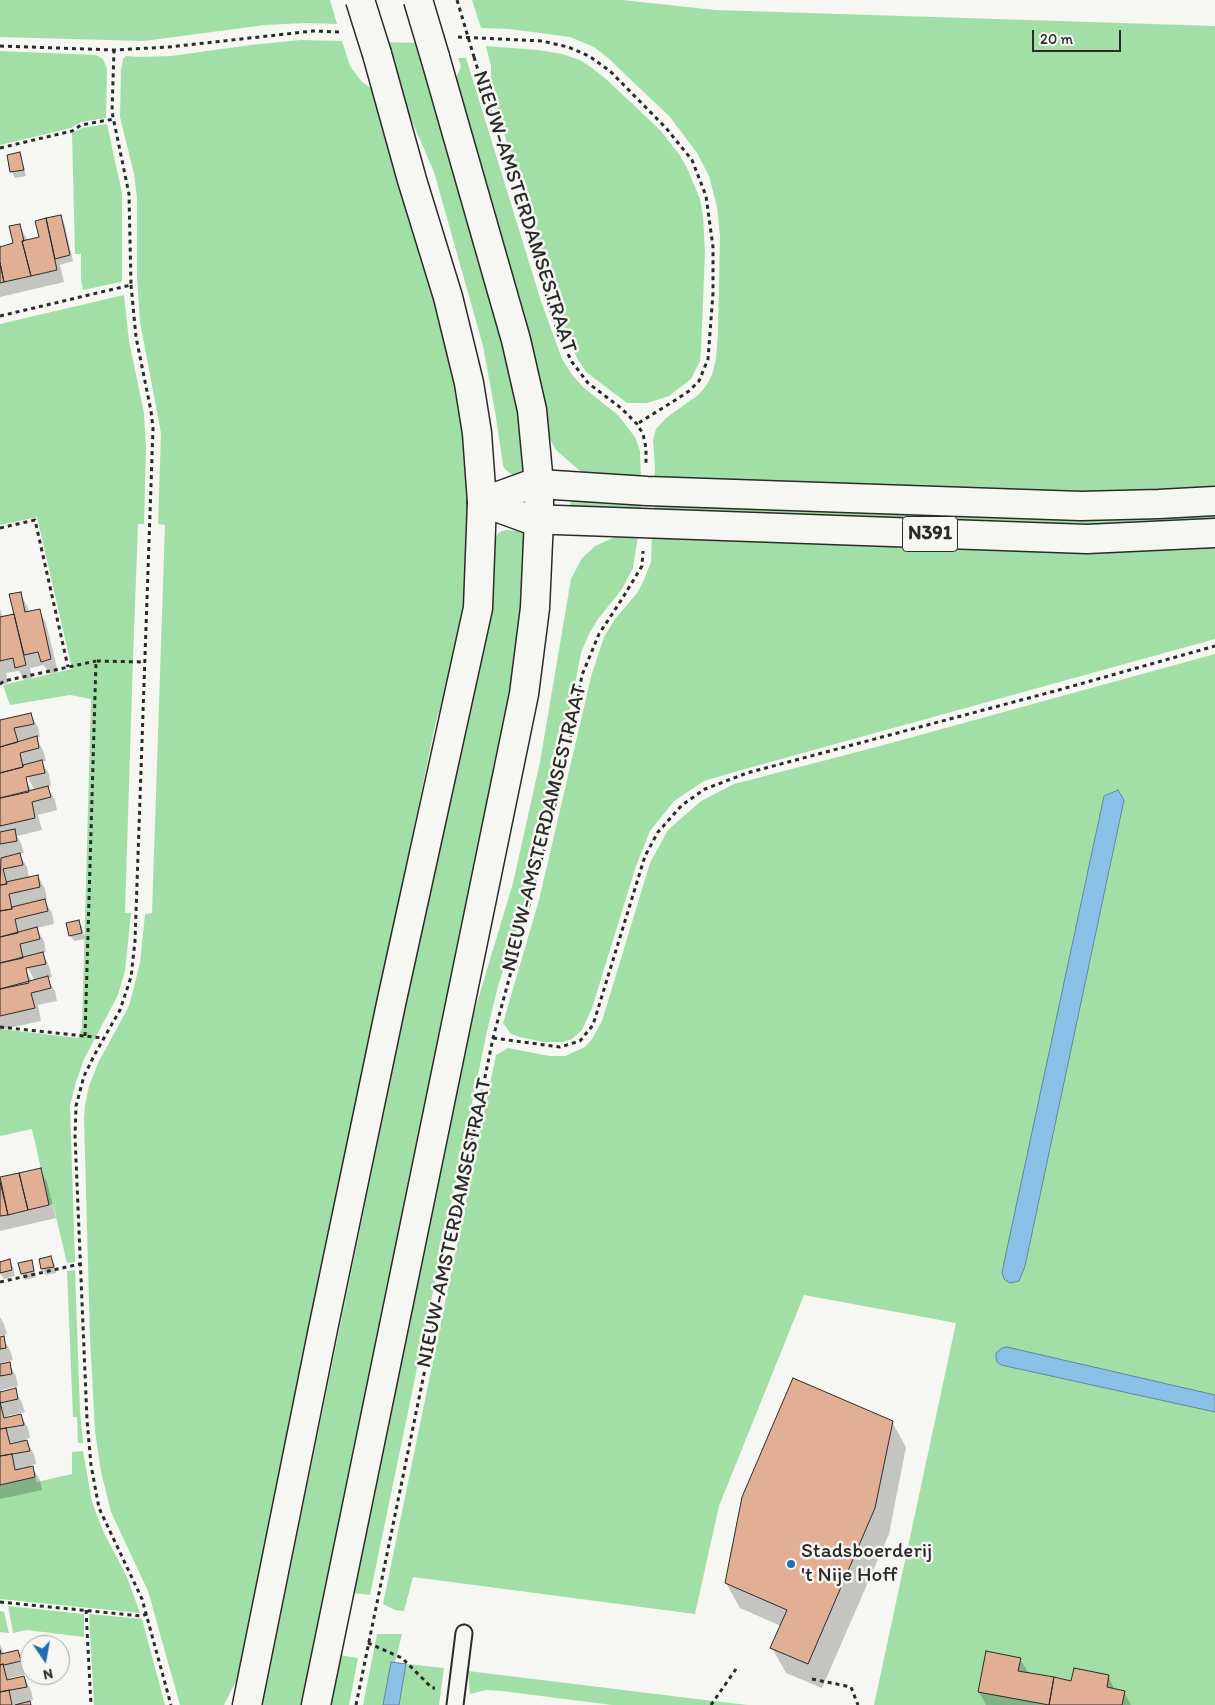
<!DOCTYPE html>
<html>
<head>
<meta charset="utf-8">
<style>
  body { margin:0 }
  #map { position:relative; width:1215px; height:1705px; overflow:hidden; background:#f6f6f2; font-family:Itim,sans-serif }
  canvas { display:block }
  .north { position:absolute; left:20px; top:1635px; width:50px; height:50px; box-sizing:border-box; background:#f6f6f2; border:1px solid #a5a5a2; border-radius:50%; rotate:168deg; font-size:14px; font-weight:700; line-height:20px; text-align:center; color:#2b2b2b }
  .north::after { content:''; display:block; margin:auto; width:18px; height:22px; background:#1f6fb2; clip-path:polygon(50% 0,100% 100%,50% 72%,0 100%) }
  .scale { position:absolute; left:1032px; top:30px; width:89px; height:22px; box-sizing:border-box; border:2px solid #2b2b2b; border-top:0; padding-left:6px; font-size:15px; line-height:18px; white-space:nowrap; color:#2b2b2b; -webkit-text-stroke:4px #f6f6f2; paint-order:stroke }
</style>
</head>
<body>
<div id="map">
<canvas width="1215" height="1705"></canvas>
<div class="north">N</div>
<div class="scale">20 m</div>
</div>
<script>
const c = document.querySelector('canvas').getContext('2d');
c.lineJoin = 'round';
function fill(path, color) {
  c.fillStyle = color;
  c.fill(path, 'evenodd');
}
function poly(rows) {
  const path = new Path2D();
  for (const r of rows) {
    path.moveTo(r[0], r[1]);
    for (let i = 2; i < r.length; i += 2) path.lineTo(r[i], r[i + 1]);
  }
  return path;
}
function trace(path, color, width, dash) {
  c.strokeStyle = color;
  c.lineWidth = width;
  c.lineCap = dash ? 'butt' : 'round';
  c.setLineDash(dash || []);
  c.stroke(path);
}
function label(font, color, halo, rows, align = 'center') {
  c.font = font + ' Itim,sans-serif';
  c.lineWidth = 5;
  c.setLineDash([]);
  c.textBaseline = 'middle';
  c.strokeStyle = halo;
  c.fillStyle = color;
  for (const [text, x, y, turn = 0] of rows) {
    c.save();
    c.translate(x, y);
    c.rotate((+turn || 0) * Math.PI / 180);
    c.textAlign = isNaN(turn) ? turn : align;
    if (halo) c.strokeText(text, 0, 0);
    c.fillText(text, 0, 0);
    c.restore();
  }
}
fill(poly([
  [0,0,330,0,337,24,305,23,265,25,144,41,0,37],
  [472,0,622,0,715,10,1215,26,1215,490,1133,496,654,481,655,467,653,440,656,429,666,418,698,395,706,386,712,375,716,359,718,333,720,236,717,207,709,176,697,153,670,117,608,58,594,47,570,37,509,29,481,28],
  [301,40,342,41,350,66,362,82,378,93,455,356,475,510,462,638,436,721,238,1677,224,1705,180,1705,148,1591,111,1512,101,1472,95,1431,90,1338,84,1118,85,1105,89,1086,98,1063,129,1006,140,963,145,914,152,913,165,525,158,524,161,433,140,322,137,278,137,198,134,174,120,117,121,70,123,59,126,56,141,57,171,56,251,45],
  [381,42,422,43,508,344,527,469,521,475,512,475,505,469,503,465,495,411,483,346,434,172,389,68],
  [486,46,538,50,562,54,580,60,592,68,606,79,661,131,679,154,687,168,700,199,703,216,705,253,701,350,700,361,691,379,669,396,647,403,627,403,586,372,577,358,563,325,489,84,491,76,491,66],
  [0,51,96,55,103,59,107,69,106,118,81,122,71,128,0,145],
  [458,58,466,58,541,301,562,359,573,376,584,388,618,415,635,437,640,451,641,480,590,475,579,470,556,450,544,428,452,89,461,66],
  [107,124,122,193,122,280,121,282,83,290,81,279,81,254,75,254,72,133,82,128],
  [124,295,129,341,144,413,146,448,144,524,138,524,133,658,125,913,131,913,125,971,118,995,84,1059,76,1082,70,1106,75,1262,67,1263,53,1204,49,1205,32,1129,0,1136,0,1029,78,1038,82,1028,91,699,70,695,10,705,3,685,72,669,37,517,0,525,0,324],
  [573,500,642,501,640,514,570,509,570,504],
  [655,501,1215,510,1215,525,1171,528,654,514],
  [506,530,518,531,524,534,528,540,524,612,510,695,301,1705,262,1705,475,670,493,539,500,532],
  [622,534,638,536,633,568,622,589,598,619,588,636,581,653,564,741,520,921,498,986,486,1036,370,1595,353,1593,473,1016,513,883,540,762,571,579,582,558,595,546],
  [652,534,1215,545,1215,639,745,769,704,781,674,801,650,831,636,866,592,1008,582,1030,572,1039,563,1042,543,1042,519,1037,511,1034,503,1023,539,900,591,677,604,637,615,619,637,593,644,580,651,562],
  [1215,654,1215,1395,1007,1347,996,1358,997,1362,1001,1365,1215,1412,1215,1705,874,1705,956,1323,804,1295,719,1506,695,1614,413,1577,404,1611,395,1610,383,1604,496,1055,508,1048,549,1056,565,1056,585,1047,592,1039,602,1021,650,863,668,830,701,801,734,784,880,746],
  [1118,790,1124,800,1025,1266,1003,1276,1104,796],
  [75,1270,80,1411,83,1443,78,1443,77,1417,73,1417,67,1271],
  [83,1451,92,1502,103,1531,127,1577,140,1613,0,1599,0,1485,35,1477,37,1482,72,1474,72,1452],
  [8,1606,84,1614,84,1637,27,1630,13,1633],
  [0,1611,4,1612,9,1633,0,1632],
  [89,1614,142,1619,165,1705,94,1705],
  [377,1634,402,1634,395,1662,391,1663,383,1705,363,1705],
  [340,1655,358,1658,349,1705,330,1705],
  [406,1664,444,1668,439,1705,399,1705],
  [468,1671,705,1700,748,1705,612,1705,502,1691,486,1690,470,1694]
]), '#a1dfa7');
const water = poly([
  [1118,790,1124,800,1025,1266,1019,1281,1010,1283,1004,1279,1002,1272,1104,796,1118,790],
  [1007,1347,1215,1395,1215,1412,1001,1365,997,1362,996,1358,996,1353,1002,1348,1007,1347],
  [391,1662,406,1664,399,1705,383,1705,391,1662]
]);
fill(water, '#8abfe7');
trace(water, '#64849c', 1);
fill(poly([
  [19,154,22,160,26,176,15,178,12,172,8,156],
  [60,216,64,222,73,261,60,265,64,282,0,297,0,243,1,247,14,244,19,225,28,241,40,238,46,219],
  [20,593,27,606,29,612,39,610,46,623,58,672,49,674,44,665,30,668,32,678,24,680,19,671,6,673,8,683,0,685,0,609,3,618,15,616],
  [30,714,38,727,40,737,36,738,43,750,46,761,42,762,49,774,51,786,47,787,55,800,57,810,38,815,42,830,17,836,21,843,24,853,19,854,27,867,29,878,38,876,45,889,47,899,44,900,52,913,54,924,36,928,44,941,46,952,42,953,49,966,52,977,47,978,55,991,57,1001,38,1005,41,1021,0,1030,0,721],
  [24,771,35,791,32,791,22,773],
  [24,962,35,981,32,981,22,963],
  [79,921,82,927,85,939,74,941,70,935],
  [40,1169,47,1182,56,1218,0,1231,0,1178],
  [51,1257,54,1263,56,1273,46,1275,42,1269,40,1260],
  [9,1261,13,1267,15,1276,4,1279,0,1273,0,1263],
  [31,1262,34,1268,36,1277,25,1280,22,1274],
  [0,1317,4,1324,7,1334,0,1336],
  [0,1338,3,1338,10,1350,13,1360,0,1363],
  [9,1364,16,1376,18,1386,1,1390,2,1393,15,1390,22,1403,25,1412,7,1416,7,1419,21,1416,28,1428,30,1438,25,1439,34,1454,36,1464,31,1465,40,1480,42,1490,0,1499,0,1366],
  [892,1422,906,1447,889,1534,822,1688,786,1673,772,1648,781,1626,740,1608,726,1583],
  [0,1644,4,1654,18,1651,25,1664,27,1674,10,1678,11,1681,24,1677,31,1690,33,1700,28,1701,31,1705,0,1705],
  [1020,1659,1028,1672,1027,1674,1072,1682,1108,1676,1115,1690,1124,1692,1131,1705,986,1705,979,1692]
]), '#0003');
const building = poly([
  [20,152,24,170,10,172,7,155,20,152],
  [61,215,70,255,55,259,46,218,61,215],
  [46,218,57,270,31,276,22,241,39,237,35,221,46,218],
  [20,224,24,241,22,241,31,276,4,282,0,263,0,247,13,243,9,226,20,224],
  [0,263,4,282,0,283,0,263],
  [21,592,25,612,40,609,51,659,41,662,38,652,24,655,9,594,21,592],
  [14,614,26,665,15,668,13,658,0,661,0,617,14,614],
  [31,713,34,724,14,728,18,742,0,747,0,720,31,713],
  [37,736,39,748,20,753,23,767,0,773,0,747,37,736],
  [42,760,45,773,26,777,29,792,0,798,0,773,23,767,23,765,42,760],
  [48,786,51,797,32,802,35,818,0,826,0,798,48,786],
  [15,829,17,841,0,844,0,832,15,829],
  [20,853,23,865,3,869,7,884,0,885,1,858,20,853],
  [38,875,40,887,9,894,12,909,0,911,0,885,7,884,6,882,38,875],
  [45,899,48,911,15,919,18,933,0,937,0,911,12,909,12,907,45,899],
  [79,920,82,933,69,936,66,923,79,920],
  [37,927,40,939,20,944,23,958,0,963,0,937,37,927],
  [43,952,46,964,26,968,29,983,0,989,0,963,43,952],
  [48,976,51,988,31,993,35,1008,0,1016,0,989,48,976],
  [41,1168,49,1205,28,1210,19,1173,41,1168],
  [19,1173,28,1210,8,1215,0,1177,19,1173],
  [0,1182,8,1215,0,1216,0,1182],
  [51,1256,54,1267,41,1269,39,1259,51,1256],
  [10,1259,12,1270,0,1273,0,1262,10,1259],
  [32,1260,34,1271,21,1274,18,1263,32,1260],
  [4,1336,6,1348,0,1349,0,1337,4,1336],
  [10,1362,12,1374,0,1376,0,1364,10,1362],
  [793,1378,893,1421,875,1508,808,1664,770,1648,787,1610,725,1583,742,1497,793,1378],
  [16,1388,18,1399,0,1403,0,1392,16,1388],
  [0,1402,4,1418,21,1414,24,1425,0,1429,0,1402],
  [6,1428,10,1444,27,1440,30,1451,0,1456,0,1429,6,1428],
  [12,1454,15,1470,33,1466,35,1477,0,1485,0,1456,12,1454],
  [0,1650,1,1654,18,1650,21,1661,4,1665,3,1664,0,1665,0,1650],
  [986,1651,1021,1658,1018,1671,1054,1677,1049,1705,978,1692,986,1651],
  [3,1664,7,1680,24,1676,27,1687,0,1692,0,1665,3,1664],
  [1074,1668,1109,1675,1107,1687,1125,1691,1122,1705,1049,1705,1054,1677,1071,1681,1074,1668],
  [9,1690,12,1705,0,1705,0,1692,9,1690],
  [30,1701,31,1705,15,1705,30,1701]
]);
fill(building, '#e1af93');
trace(building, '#2b2b2b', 1);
const service = poly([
  [455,1705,464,1633]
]);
const tertiary = poly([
  [247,1705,323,1329,391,1004,478,608,482,502],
  [316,1705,524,694,535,608,539,519]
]);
const secondary = poly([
  [377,54,412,180,448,297,469,383,477,433,482,502],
  [435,57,516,340,532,410,539,484,539,519]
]);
const primary = poly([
  [482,502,529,485,539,484,647,491,1081,506,1159,504,1215,501],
  [482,502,529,519,1087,539,1215,533]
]);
trace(service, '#2b2b2b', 19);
trace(tertiary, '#2b2b2b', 31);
trace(secondary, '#2b2b2b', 31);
trace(primary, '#2b2b2b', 31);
trace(poly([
  [458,37,542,41,568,47,589,56,610,71,666,128,692,160,706,196,713,247,713,293,708,359,699,381,689,391,677,399,637,424],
  [0,46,114,50,169,47,313,31,340,32],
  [474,57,558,334,572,362,588,383,621,408,637,424,643,434,646,448,646,463],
  [0,148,72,131,81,125,114,119],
  [131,285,136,337,151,411,153,428,135,941,131,977,120,1010,96,1052,84,1076,76,1106,75,1136,87,1420,91,1465,99,1508,142,1599,171,1705],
  [0,316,131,285,129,194,112,112,114,50],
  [0,528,35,520,68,667],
  [0,684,4,681,96,661],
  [0,1027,103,1038],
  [85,1036,96,661,145,662],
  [493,1038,560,1047,580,1041,593,1025,645,856,658,832,682,805,705,789,747,773,1055,691,1215,646],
  [0,1282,80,1264],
  [0,1602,141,1616,147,1614],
  [86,1610,91,1705],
  [368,1643,402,1658,432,1688,435,1688],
  [812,1679,851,1687,858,1705],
  [356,1705,493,1038,547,839,572,731,582,675,599,634,622,599,642,566,643,551],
  [711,1705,736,1669]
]), '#2b2b2b', 3, [4, 4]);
trace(service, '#f6f6f2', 15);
trace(tertiary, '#f6f6f2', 28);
trace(secondary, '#f6f6f2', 28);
trace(primary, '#f6f6f2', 28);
const secondaryBridge = poly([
  [360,0,377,54],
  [418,0,435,57]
]);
trace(secondaryBridge, '#2b2b2b', 31, []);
trace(poly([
  [457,0,474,57]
]), '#2b2b2b', 3, [4, 4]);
trace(secondaryBridge, '#f6f6f2', 28);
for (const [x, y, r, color] of [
  [791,1564,5,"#1f6fb2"]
]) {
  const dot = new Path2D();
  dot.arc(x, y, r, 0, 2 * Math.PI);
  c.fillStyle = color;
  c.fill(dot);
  trace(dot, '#f6f6f2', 2);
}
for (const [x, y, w] of [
  [930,534,55]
]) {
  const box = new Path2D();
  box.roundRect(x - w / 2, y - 17.5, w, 35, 4);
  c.fillStyle = '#f6f6f2';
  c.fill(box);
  trace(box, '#2b2b2b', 1);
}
label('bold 20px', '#2b2b2b', null, [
  ["N391",930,534]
]);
label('21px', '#2b2b2b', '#f6f6f2', [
  ["NIEUW-AMSTERDAMSESTRAAT",524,212,72],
  ["NIEUW-AMSTERDAMSESTRAAT",545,828,-76],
  ["NIEUW-AMSTERDAMSESTRAAT",455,1223,-78]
]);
label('21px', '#2b2b2b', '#f6f6f2', [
  ["Stadsboerderij",801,1552],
  ["'t Nije Hoff",801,1576]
], 'left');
</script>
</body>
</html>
